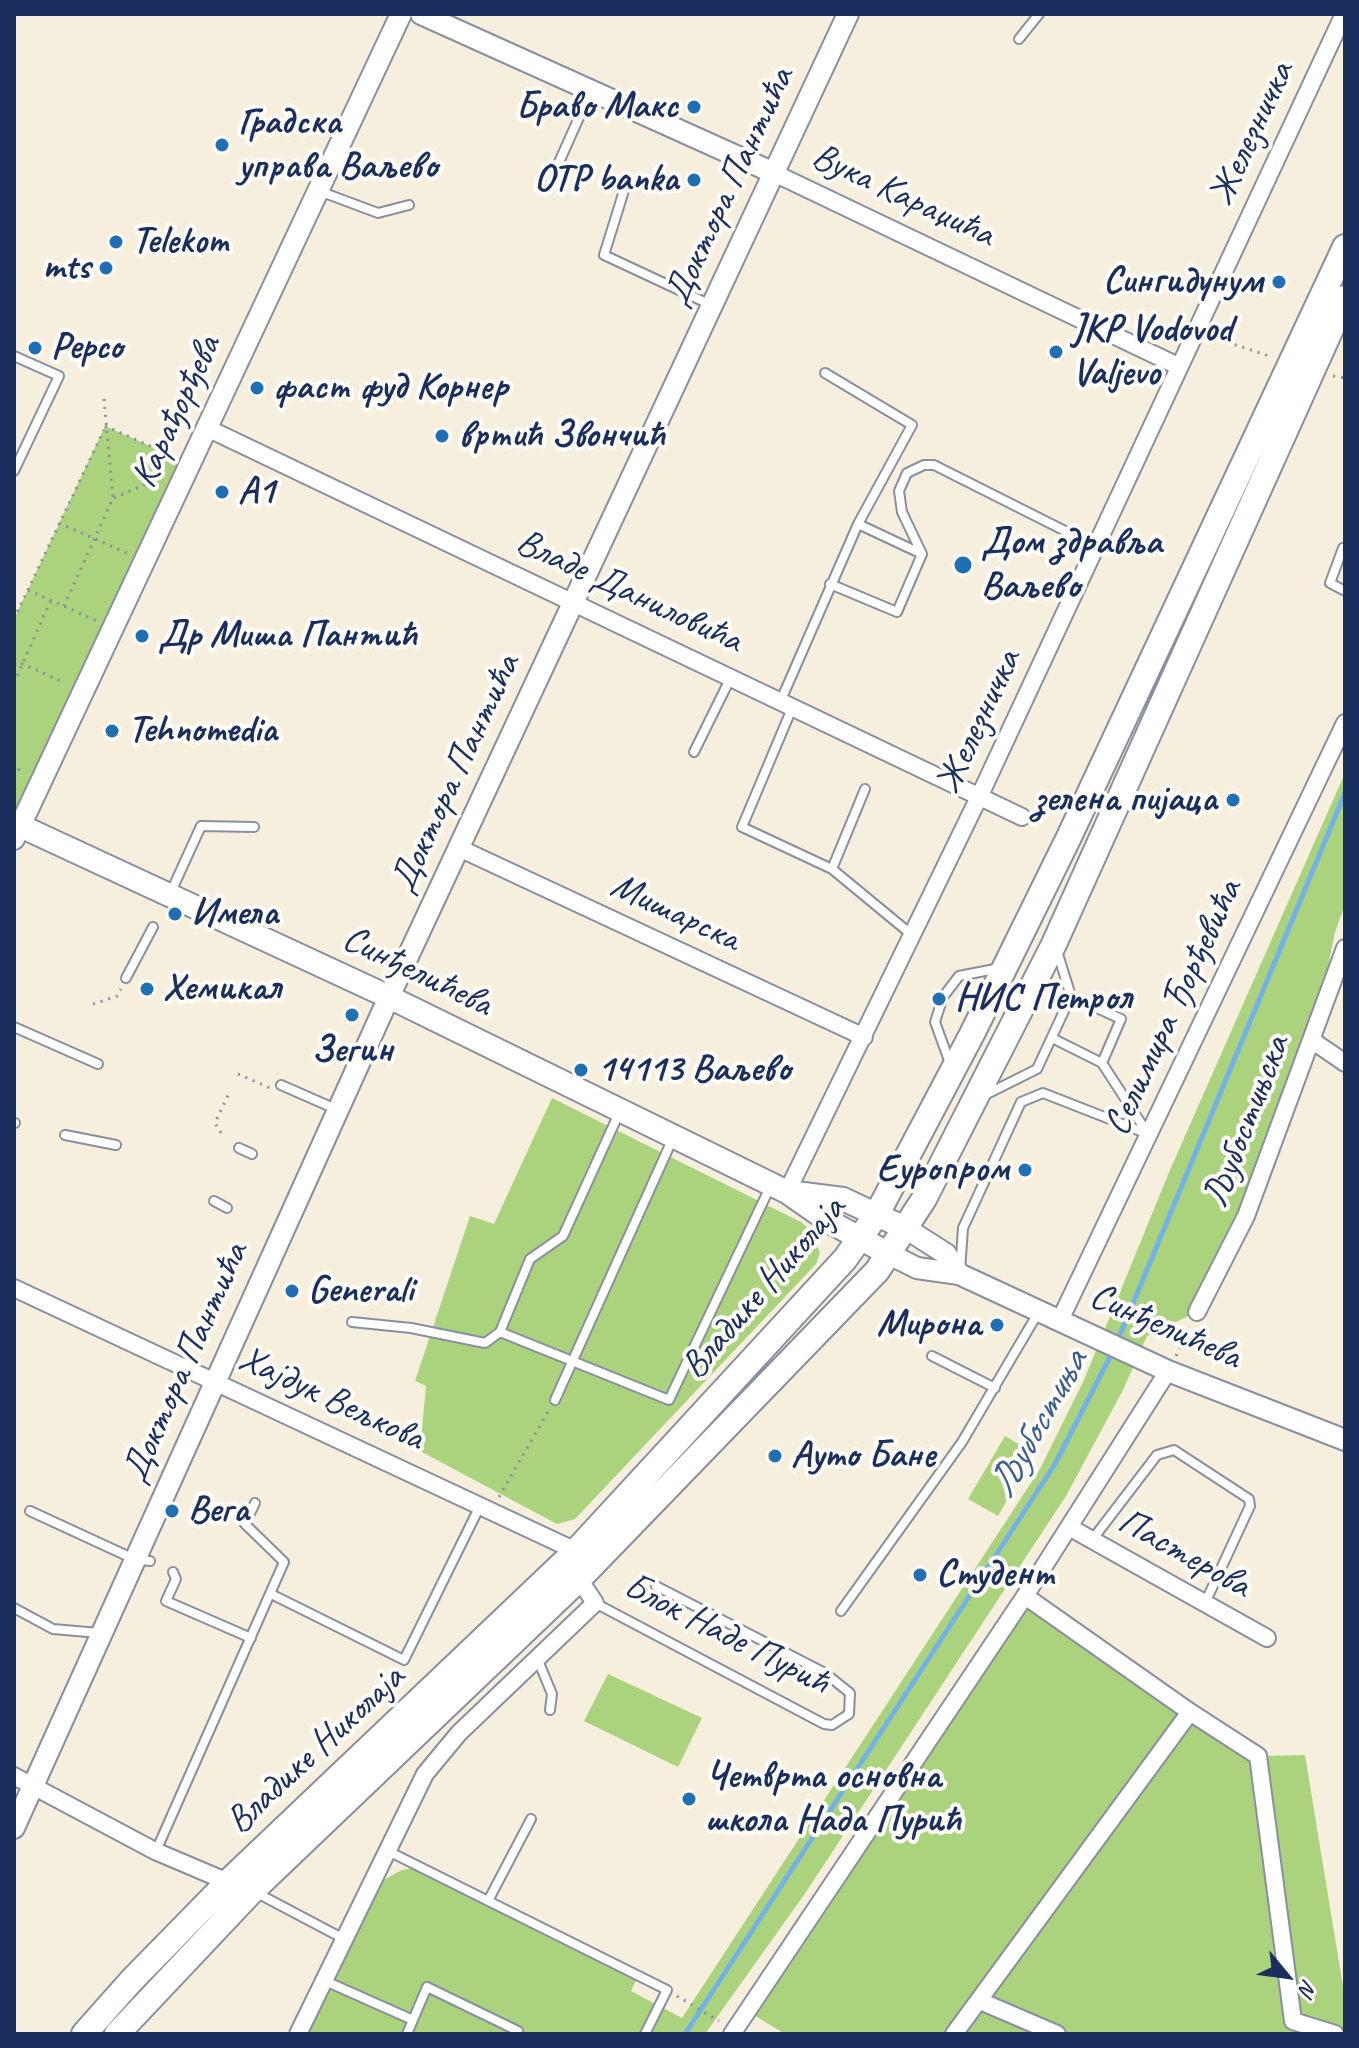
<!DOCTYPE html>
<html>
<head>
<meta charset="utf-8">
<style>
  body { margin:0 }
  #map { position:relative; width:1359px; height:2048px; overflow:hidden; background:#f6efdd; font-family:Caveat,sans-serif }
  canvas { display:block }
  .frame { position:absolute; inset:0; border:16px solid #1b2f5e; pointer-events:none }
  .north { position:absolute; left:1247px; top:1936px; width:80px; height:80px; -webkit-text-stroke:6px #fdfcf7; paint-order:stroke; rotate:119deg; font-size:22px; font-weight:700; line-height:32px; text-align:center; color:#1b2f5e }
  .north::after { content:''; display:block; margin:auto; width:28px; height:36px; background:#1b2f5e; clip-path:polygon(50% 0,100% 100%,50% 72%,0 100%) }
</style>
</head>
<body>
<div id="map">
<canvas width="1359" height="2048"></canvas>
<div class="frame"></div>
<div class="north">N</div>
</div>
<script>
const c = document.querySelector('canvas').getContext('2d');
c.lineJoin = 'round';
function fill(path, color) {
  c.fillStyle = color;
  c.fill(path, 'evenodd');
}
function poly(rows) {
  const path = new Path2D();
  for (const r of rows) {
    path.moveTo(r[0], r[1]);
    for (let i = 2; i < r.length; i += 2) path.lineTo(r[i], r[i + 1]);
  }
  return path;
}
function trace(path, color, width, dash) {
  c.strokeStyle = color;
  c.lineWidth = width;
  c.lineCap = dash ? 'butt' : 'round';
  c.setLineDash(dash || []);
  c.stroke(path);
}
function label(font, color, halo, rows, align = 'center') {
  c.font = font + ' Caveat,sans-serif';
  c.lineWidth = 8;
  c.setLineDash([]);
  c.textBaseline = 'middle';
  c.strokeStyle = halo;
  c.fillStyle = color;
  for (const [text, x, y, turn = 0] of rows) {
    c.save();
    c.translate(x, y);
    c.rotate((+turn || 0) * Math.PI / 180);
    c.textAlign = isNaN(turn) ? turn : align;
    if (halo) c.strokeText(text, 0, 0);
    c.fillText(text, 0, 0);
    c.restore();
  }
}
fill(poly([
  [105,426,191,464,14,823,14,619],
  [1345,773,1345,905,1335,932,1313,1041,1197,1312,1147,1336,1123,1390,1066,1496,806,1892,705,2034,298,2034,367,1889,402,1870,419,1867,638,1976,631,1991,682,2018,1040,1469,1084,1380,1170,1170],
  [552,1098,801,1222,811,1231,820,1253,816,1264,575,1519,557,1524,420,1451,426,1386,415,1381,470,1216,494,1224],
  [1005,1436,1034,1453,998,1516,968,1499],
  [1025,1596,1258,1756,1305,1755,1345,1999,1345,2034,785,2034,747,2011],
  [608,1674,702,1718,678,1767,584,1721]
]), '#abd37e');
trace(poly([
  [1117,1342,1345,793],
  [685,2034,1055,1464,1113,1351]
]), '#74b1e6', 5);
const service = poly([
  [1019,39,1039,14],
  [551,180,590,93],
  [627,181,604,255,711,305],
  [319,191,378,213,409,205],
  [14,356,59,376,14,471],
  [858,524,922,554],
  [1343,548,1330,583,1345,591],
  [830,584,897,612,922,554,902,512,899,491,907,473,924,465,934,465,1095,546],
  [781,700,858,524,912,425,825,373],
  [793,706,742,827,832,869,912,935],
  [694,752,731,677],
  [832,869,865,789],
  [170,894,201,826,254,827],
  [126,978,153,927],
  [1071,996,1121,1019,1102,1063],
  [14,1027,98,1064],
  [1052,1038,1102,1063,1148,1134],
  [951,1066,935,1022,943,997,959,976,1000,968],
  [281,1085,338,1110],
  [985,1095,1037,1069,1071,996,1057,951],
  [620,1111,563,1236,530,1259,500,1332,669,1400,770,1187],
  [14,1123,15,1123],
  [65,1135,116,1145],
  [239,1148,252,1154],
  [214,1201,227,1208],
  [960,1271,963,1228,1021,1102,1043,1093,1148,1134],
  [352,1322,411,1328,485,1343,500,1332],
  [932,1356,995,1388],
  [555,1400,673,1138],
  [30,1511,134,1559,150,1561],
  [1092,1540,1157,1455,1174,1450,1249,1499,1250,1506,1205,1603],
  [173,1572,176,1579,166,1601,251,1638],
  [271,1594,404,1660,480,1506],
  [595,1603,824,1724,832,1725,849,1714,850,1693,825,1673,656,1586],
  [14,1608,53,1629,99,1633],
  [841,1611,962,1442,1038,1313],
  [537,1658,552,1694,550,1710],
  [386,1850,667,1990,645,2034],
  [156,1851,284,1562,245,1524,255,1503],
  [257,1893,344,1939],
  [488,1901,531,1819],
  [323,1980,413,2020],
  [407,2034,427,1987,518,2031]
]);
const minor = poly([
  [774,173,1178,366],
  [207,428,1022,817],
  [459,848,864,1037],
  [1313,1041,1345,1063],
  [787,1192,980,795,1344,14],
  [14,1288,576,1551],
  [1197,1312,1246,1216,1345,948],
  [1060,1320,1345,723],
  [1069,1527,1267,1638],
  [1190,1712,1258,1756,1293,2021,1335,2034],
  [14,1776,155,1851,228,1882],
  [980,2001,1057,2034],
  [298,2034,425,1774,459,1733,595,1603,579,1579],
  [732,2034,1025,1596,1168,1371],
  [954,2034,1190,1712,1025,1596]
]);
const tertiary = poly([
  [421,14,774,173],
  [14,839,401,14],
  [907,1229,946,1254,959,1274],
  [889,1254,917,1268,959,1274,1168,1371,1345,1440],
  [14,1828,389,997,848,14]
]);
const secondary = poly([
  [14,823,389,997,787,1192,830,1222,889,1254],
  [788,1192,843,1199,907,1229]
]);
const primary = poly([
  [84,2034,132,1980,228,1882,576,1551,845,1259,877,1214,972,1034,1069,837,1345,247],
  [117,2034,252,1891,579,1579,877,1271,924,1199,1054,944,1345,298]
]);
trace(service, '#888f9e', 12);
trace(minor, '#888f9e', 20);
trace(tertiary, '#888f9e', 24);
trace(secondary, '#888f9e', 26);
trace(primary, '#888f9e', 28);
trace(poly([
  [1212,337,1269,356],
  [1333,376,1345,378],
  [105,426,175,457],
  [114,498,162,477],
  [59,523,129,554],
  [28,590,97,621],
  [64,606,113,498,104,399],
  [14,619,104,430],
  [14,660,65,683],
  [14,683,51,600],
  [14,762,22,775],
  [93,1004,117,996,121,989],
  [238,1074,270,1088],
  [221,1133,215,1123,230,1091],
  [1176,1356,1190,1327],
  [499,1497,549,1410],
  [677,1996,719,2021]
]), '#888f9e', 3, [2, 6]);
trace(service, '#fff', 8);
trace(minor, '#fff', 16);
trace(tertiary, '#fff', 20);
trace(secondary, '#fff', 22);
trace(primary, '#fff', 24);
for (const [x, y, r, color] of [
  [694,107,8,"#1f6fb2"],
  [222,145,8,"#1f6fb2"],
  [694,180,8,"#1f6fb2"],
  [116,242,8,"#1f6fb2"],
  [106,268,8,"#1f6fb2"],
  [1279,282,8,"#1f6fb2"],
  [35,348,8,"#1f6fb2"],
  [1056,352,8,"#1f6fb2"],
  [257,388,8,"#1f6fb2"],
  [442,436,8,"#1f6fb2"],
  [222,492,8,"#1f6fb2"],
  [963,565,10,"#1f6fb2"],
  [142,636,8,"#1f6fb2"],
  [112,731,8,"#1f6fb2"],
  [1233,800,8,"#1f6fb2"],
  [175,914,8,"#1f6fb2"],
  [147,989,8,"#1f6fb2"],
  [939,999,8,"#1f6fb2"],
  [352,1015,8,"#1f6fb2"],
  [581,1070,8,"#1f6fb2"],
  [1025,1170,8,"#1f6fb2"],
  [292,1291,8,"#1f6fb2"],
  [997,1325,8,"#1f6fb2"],
  [775,1456,8,"#1f6fb2"],
  [172,1511,8,"#1f6fb2"],
  [920,1575,8,"#1f6fb2"],
  [689,1799,8,"#1f6fb2"]
]) {
  const dot = new Path2D();
  dot.arc(x, y, r, 0, 2 * Math.PI);
  c.fillStyle = color;
  c.fill(dot);
  trace(dot, '#fdfcf7', 3);
}
label('bold 38px', '#1b2f5e', '#fdfcf7', [
  ["Браво Макс",678,107,"right"],
  ["Градска",238,123],
  ["управа Ваљево",238,167],
  ["OTP banka",678,180,"right"],
  ["Telekom",132,242],
  ["mts",90,268,"right"],
  ["Сингидунум",1263,282,"right"],
  ["JKP Vodovod",1072,330],
  ["Valjevo",1072,374],
  ["Pepco",51,348],
  ["фаст фуд Корнер",273,388],
  ["вртић Звончић",458,436],
  ["A1",238,492],
  ["Дом здравља",981,543],
  ["Ваљево",981,587],
  ["Др Миша Пантић",158,636],
  ["Tehnomedia",128,731],
  ["зелена пијаца",1217,800,"right"],
  ["Имела",191,914],
  ["Хемикал",163,989],
  ["НИС Петрол",955,999],
  ["Зегин",352,1051,"center"],
  ["14113 Ваљево",597,1070],
  ["Еуропром",1009,1170,"right"],
  ["Generali",308,1291],
  ["Мирона",981,1325,"right"],
  ["Ауто Бане",791,1456],
  ["Вега",188,1511],
  ["Студент",936,1575],
  ["Четврта основна",705,1777],
  ["школа Нада Пурић",705,1821]
], 'left');
label('38px', '#1b2f5e', '#fdfcf7', [
  ["Железничка",1252,134,-65],
  ["Доктора Пантића",730,187,-65],
  ["Вука Караџића",903,196,25],
  ["Карађорђева",177,412,-65],
  ["Владе Даниловића",629,592,25],
  ["Железничка",979,722,-65],
  ["Доктора Пантића",456,774,-65],
  ["Мишарска",675,913,25],
  ["Синђелићева",417,972,26],
  ["Селимира Ђорђевића",1174,1008,-65],
  ["Љубостињска",1247,1122,-69],
  ["Владике Николаја",764,1288,-49],
  ["Синђелићева",1165,1327,24],
  ["Доктора Пантића",186,1363,-66],
  ["Хајдук Вељкова",331,1399,25],
  ["Пастерова",1184,1554,29],
  ["Блок Наде Пурић",726,1635,27],
  ["Владике Николаја",316,1750,-43]
]);
label('italic 40px', '#3a5c8e', '#fdfcf7', [
  ["Љубостиња",1039,1425,-61]
]);
</script>
</body>
</html>
